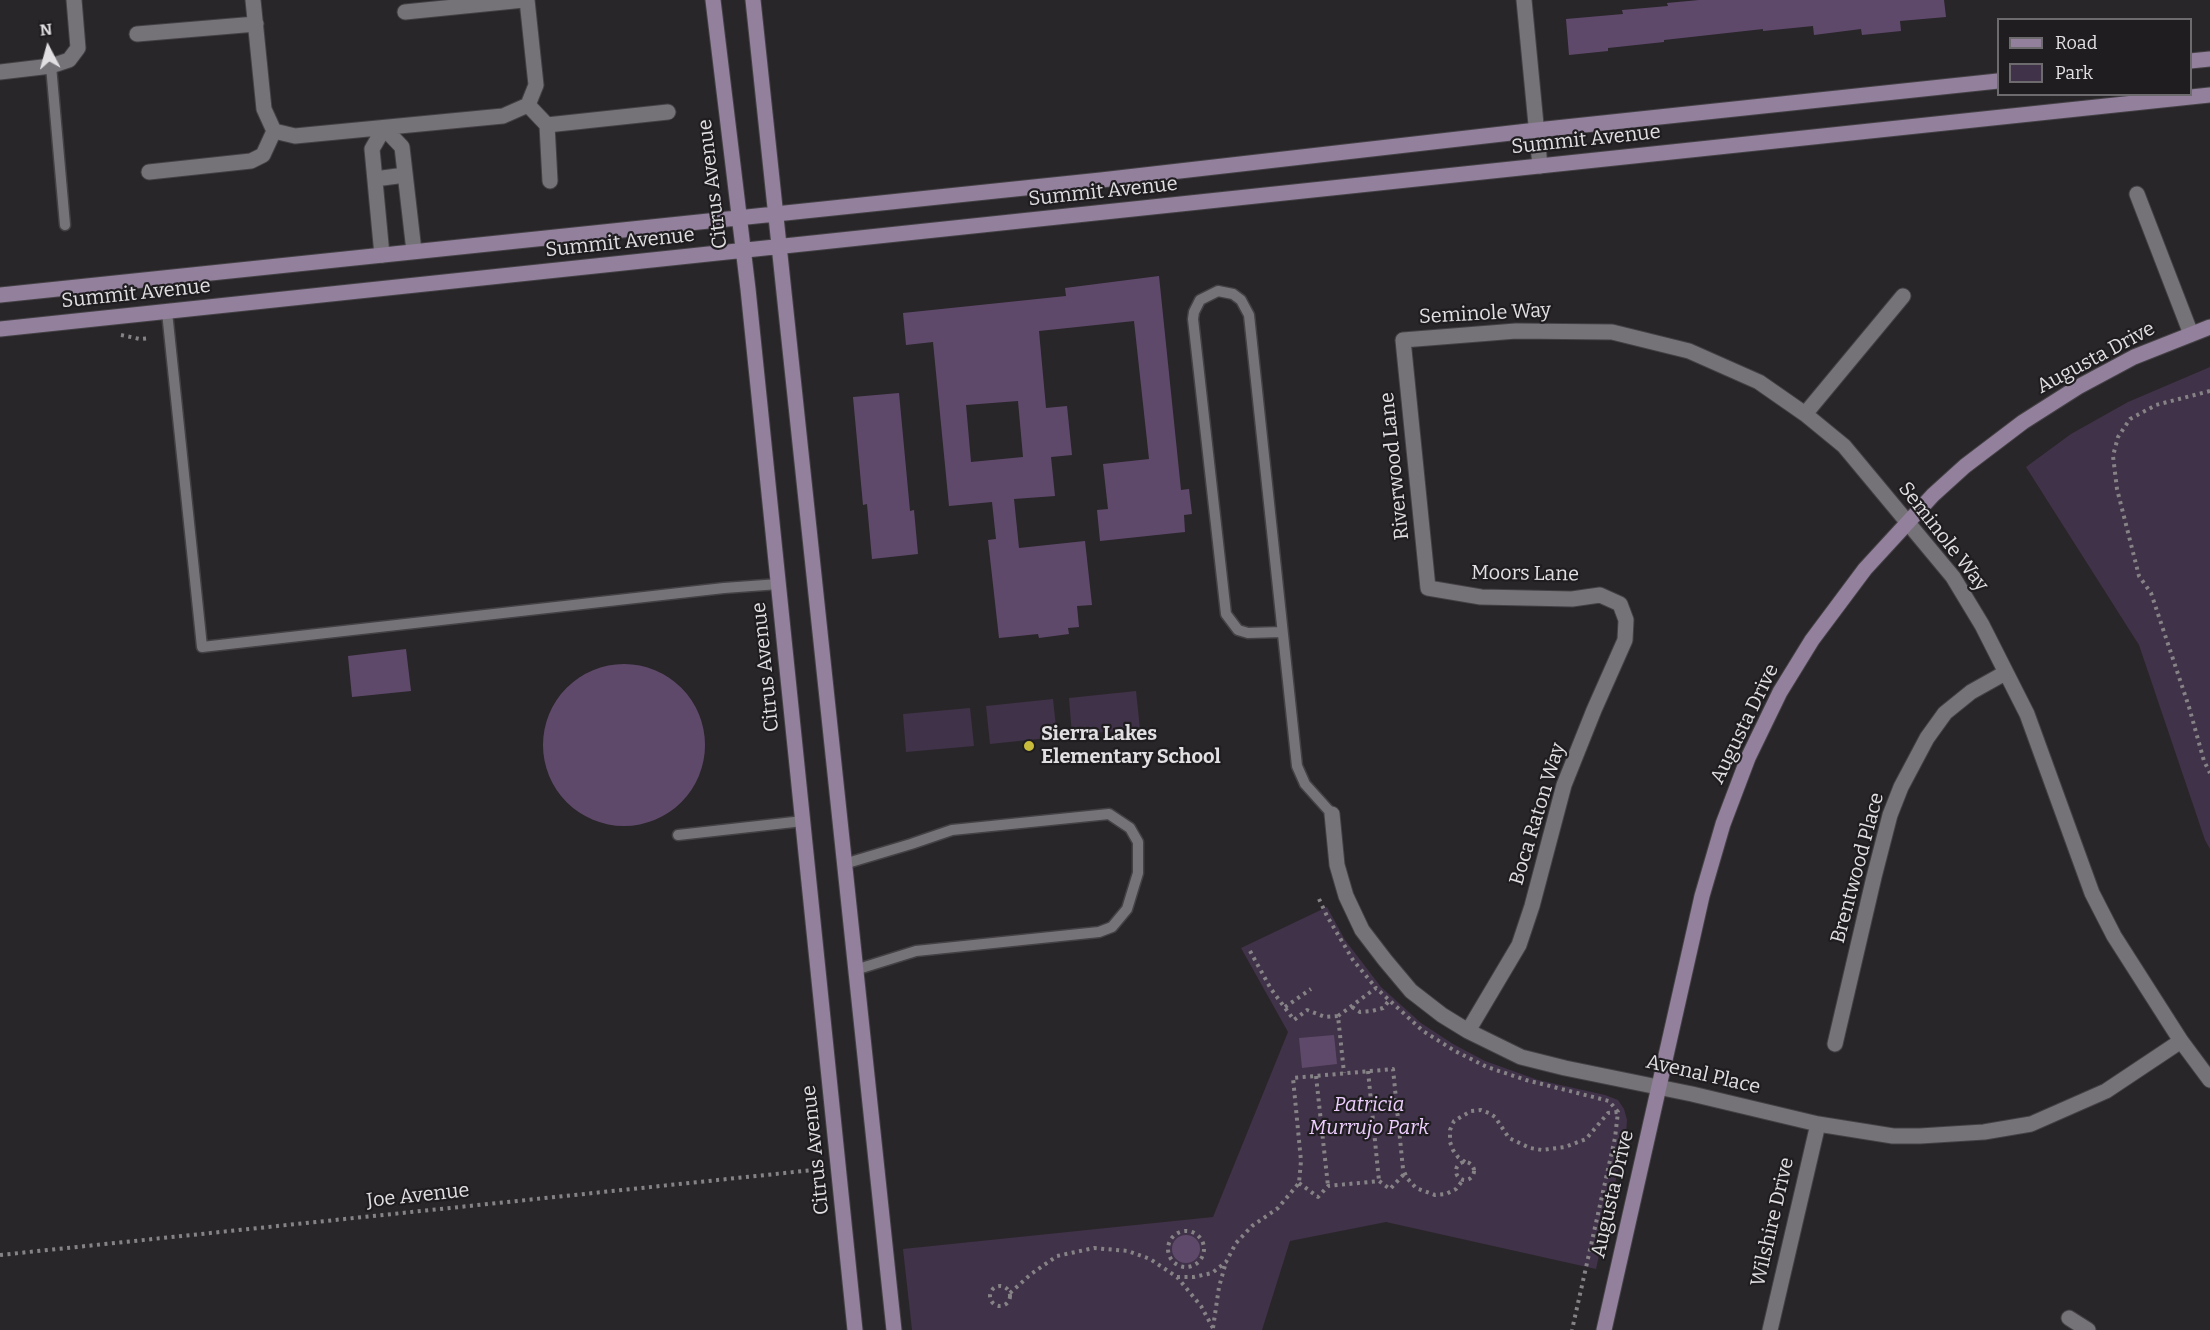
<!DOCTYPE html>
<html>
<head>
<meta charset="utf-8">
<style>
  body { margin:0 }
  #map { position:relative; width:2210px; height:1330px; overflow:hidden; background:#29262a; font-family:Bitter,serif }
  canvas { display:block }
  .legend { position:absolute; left:1997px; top:18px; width:195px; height:78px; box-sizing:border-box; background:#1f1d20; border:2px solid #6d6b6e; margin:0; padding:8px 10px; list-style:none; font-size:18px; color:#e1dfe2 }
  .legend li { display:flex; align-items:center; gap:12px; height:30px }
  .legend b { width:30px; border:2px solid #6d6b6e }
  .north { position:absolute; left:18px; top:18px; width:60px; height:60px; -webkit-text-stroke:4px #1f1d20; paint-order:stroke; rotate:354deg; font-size:16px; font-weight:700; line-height:24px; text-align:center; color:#e1dfe2 }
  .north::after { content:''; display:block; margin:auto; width:21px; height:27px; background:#e1dfe2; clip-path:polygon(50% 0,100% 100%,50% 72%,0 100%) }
</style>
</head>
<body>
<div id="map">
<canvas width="2210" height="1330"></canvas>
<ul class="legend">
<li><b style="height:8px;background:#92809d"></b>Road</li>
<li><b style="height:16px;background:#403248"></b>Park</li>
</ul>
<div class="north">N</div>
</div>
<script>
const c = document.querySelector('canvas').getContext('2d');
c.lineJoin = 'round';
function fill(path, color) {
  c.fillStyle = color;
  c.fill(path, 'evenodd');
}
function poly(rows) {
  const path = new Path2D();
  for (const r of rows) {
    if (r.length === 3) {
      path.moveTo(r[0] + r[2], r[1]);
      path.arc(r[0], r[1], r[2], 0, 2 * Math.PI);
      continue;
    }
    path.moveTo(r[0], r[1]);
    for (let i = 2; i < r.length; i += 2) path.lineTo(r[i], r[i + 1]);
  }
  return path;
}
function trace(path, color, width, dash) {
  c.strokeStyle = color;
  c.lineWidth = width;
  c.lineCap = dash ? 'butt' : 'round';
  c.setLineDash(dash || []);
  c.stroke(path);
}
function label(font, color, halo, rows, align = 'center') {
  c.font = font + ' Bitter,serif';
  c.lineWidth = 4.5;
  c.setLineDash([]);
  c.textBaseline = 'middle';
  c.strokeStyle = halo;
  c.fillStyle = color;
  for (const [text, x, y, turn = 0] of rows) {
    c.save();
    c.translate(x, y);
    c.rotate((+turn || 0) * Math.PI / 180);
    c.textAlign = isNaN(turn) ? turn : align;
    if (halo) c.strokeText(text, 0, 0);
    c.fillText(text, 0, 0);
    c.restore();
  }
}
fill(poly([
  [2210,367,2210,849,2205,840,2139,645,2026,467,2071,434,2128,402],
  [1136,691,1140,729,1072,735,1069,698],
  [1053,699,1057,737,990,744,986,706],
  [970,708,974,746,906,752,903,714],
  [1327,907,1345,940,1381,987,1421,1023,1453,1044,1485,1061,1538,1080,1605,1095,1618,1100,1624,1109,1627,1120,1626,1134,1596,1269,1386,1222,1290,1241,1262,1330,912,1330,903,1249,1213,1217,1288,1032,1241,948]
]), '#403248');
fill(poly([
  [1699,0,1944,0,1946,17,1900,21,1901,31,1862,35,1861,29,1814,35,1813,26,1763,31,1763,29,1664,40,1664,42,1608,48,1608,51,1569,55,1566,19,1623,14,1622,10,1668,6,1667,3],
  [1159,276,1181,490,1189,489,1192,514,1184,515,1185,532,1100,541,1097,510,1108,509,1103,464,1149,459,1134,321,1039,331,1046,408,1067,406,1072,455,1051,457,1055,496,1014,499,1019,548,1085,541,1092,605,1077,606,1079,627,1068,628,1069,634,1039,638,1038,634,999,638,988,540,996,539,992,502,949,506,933,342,906,345,903,313,1066,296,1065,288],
  [1018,401,1023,457,971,462,966,405],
  [899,393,910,511,914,510,918,554,872,559,867,504,863,505,853,397],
  [406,649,411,691,352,697,348,656],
  [624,745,81],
  [1334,1035,1337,1064,1302,1068,1299,1038],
  [1186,1249,14]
]), '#5f496b');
const lane = poly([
  [51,66,65,225],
  [167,312,202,647,724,588,779,584],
  [1282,632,1248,633,1238,630,1226,614,1193,319,1194,312,1200,300,1218,291,1233,294,1241,300,1249,315,1297,766,1305,784,1332,814],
  [678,835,803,821],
  [844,864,911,844,952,830,1109,814,1130,828,1138,842,1138,873,1127,909,1112,927,1099,932,916,951,855,970]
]);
const street = poly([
  [253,0,264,109,274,131,295,136,503,116,528,105,536,85,527,0],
  [1524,0,1540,166],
  [405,12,524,0],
  [137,34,256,24],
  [0,72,51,66,69,60,78,48,74,0],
  [528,105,547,125,550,181],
  [547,125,668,112],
  [149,172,251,161,263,155,274,131],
  [375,179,405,175],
  [2137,194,2191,334],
  [382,255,372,149,384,128,402,147,414,251],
  [1805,414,1903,296],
  [1332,814,1337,865,1346,896,1362,930,1385,960,1411,991,1442,1015,1468,1031,1521,1057,1565,1068,1692,1094,1818,1124,1893,1136,1920,1136,1984,1132,2031,1124,2106,1091,2181,1041],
  [1468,1031,1519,945,1532,906,1564,785,1594,710,1625,640,1626,620,1620,604,1600,595,1572,599,1481,597,1428,588,1403,340,1516,331,1612,332,1689,351,1759,382,1805,414,1844,446,1953,577,1982,625,2027,714,2092,893,2114,936,2181,1041,2210,1080],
  [1835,1044,1874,877,1890,815,1901,787,1927,738,1945,713,1971,692,2005,673],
  [2069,1318,2088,1330],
  [1770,1330,1818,1124]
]);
const secondary = poly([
  [713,0,748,289,855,1330],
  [753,0,894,1330],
  [2190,61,2210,59],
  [0,295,1101,180,1537,130,1998,81],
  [0,329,2210,95],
  [1604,1330,1702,896,1723,824,1748,758,1780,692,1812,640,1865,569,1933,495,1965,466,2023,422,2078,387,2134,357,2210,327]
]);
trace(lane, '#444145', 13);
trace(street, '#444145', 17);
trace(secondary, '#444145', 17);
trace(poly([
  [121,335,140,339,150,338],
  [2210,391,2156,405,2130,419,2118,437,2113,456,2117,489,2139,576,2151,593,2189,707,2204,761,2210,773],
  [1319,899,1327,916,1353,960,1376,988],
  [1250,951,1271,989,1294,1020,1307,1010,1325,1017,1338,1016,1344,1073],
  [1285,1007,1311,989],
  [1352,1007,1360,1012,1372,1011,1383,1008,1388,1002],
  [1338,1016,1376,988,1423,1031,1455,1051,1487,1067,1526,1080,1609,1101,1618,1112,1615,1138,1572,1330],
  [1368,1071,1379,1181],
  [1316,1076,1328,1186],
  [1465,1171,9],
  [1465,1162,1458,1157,1453,1150,1450,1142,1450,1130,1454,1121,1471,1111,1481,1110,1489,1113,1495,1117,1509,1138,1530,1148,1542,1150,1565,1147,1586,1139,1608,1113,1618,1112],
  [1299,1183,1318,1197,1328,1186,1379,1181,1390,1189,1405,1173],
  [1186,1249,18],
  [0,1255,823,1169],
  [1177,1277,1194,1277,1212,1273,1226,1262,1236,1243,1252,1226,1278,1208,1299,1183,1301,1161,1293,1078,1393,1069,1403,1169,1407,1178,1416,1188,1435,1195,1446,1194,1456,1189,1463,1180],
  [1000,1296,10],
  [1010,1293,1031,1274,1057,1256,1094,1248,1128,1251,1150,1259,1177,1277,1201,1306,1214,1330],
  [1213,1328,1219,1287,1226,1262]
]), '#868387', 4, [3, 4.5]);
trace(lane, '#767378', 10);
trace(street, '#767378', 15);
trace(secondary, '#92809d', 15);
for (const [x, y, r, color] of [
  [1029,746,6,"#c8bb3b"]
]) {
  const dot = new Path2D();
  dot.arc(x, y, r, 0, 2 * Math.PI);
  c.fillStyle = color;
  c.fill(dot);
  trace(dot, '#1f1d20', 2);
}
label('20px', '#e1dfe2', '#1f1d20', [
  ["Summit Avenue",1586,140,-6],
  ["Citrus Avenue",713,184,-97],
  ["Summit Avenue",1103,192,-6],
  ["Summit Avenue",620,243,-6],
  ["Summit Avenue",136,294,-6],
  ["Seminole Way",1485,314,-3],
  ["Augusta Drive",2096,358,-28],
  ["Riverwood Lane",1395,466,-96],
  ["Seminole Way",1943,537,52],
  ["Moors Lane",1525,574,1],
  ["Citrus Avenue",766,667,-96],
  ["Augusta Drive",1745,724,-64],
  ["Boca Raton Way",1538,814,-73],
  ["Brentwood Place",1858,868,-75],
  ["Avenal Place",1703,1075,13],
  ["Citrus Avenue",816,1150,-96],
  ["Augusta Drive",1613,1194,-77],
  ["Joe Avenue",418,1196,-6],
  ["Wilshire Drive",1773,1222,-77]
]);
label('bold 20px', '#e1dfe2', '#1f1d20', [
  ["Sierra Lakes",1041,734],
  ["Elementary School",1041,757]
], 'left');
label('italic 20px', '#edcefe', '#1f1d20', [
  ["Patricia",1369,1105],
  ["Murrujo Park",1369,1128]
]);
</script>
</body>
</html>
